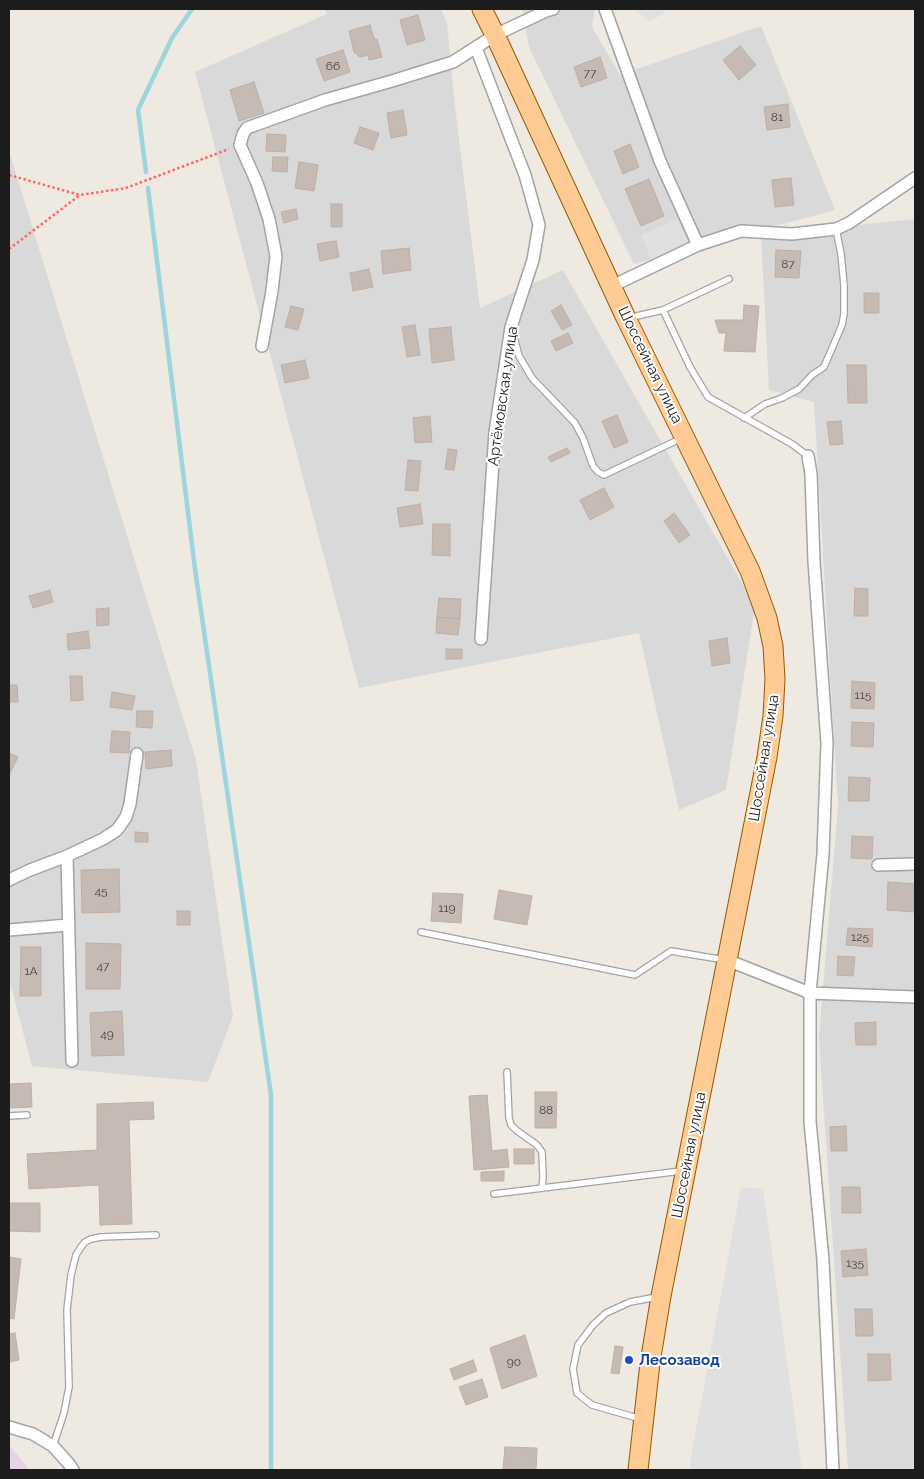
<!DOCTYPE html>
<html>
<head>
<meta charset="utf-8">
<style>
  body { margin:0 }
  #map { position:relative; width:924px; height:1479px; overflow:hidden; background:#eee9e1; font-family:Raleway,sans-serif }
  canvas { display:block }
  .frame { position:absolute; inset:0; border:10px solid #1c1c1c; pointer-events:none }
</style>
</head>
<body>
<div id="map">
<canvas width="924" height="1479"></canvas>
<div class="frame"></div>
</div>
<script>
const c = document.querySelector('canvas').getContext('2d');
c.lineJoin = 'round';
function fill(path, color) {
  c.fillStyle = color;
  c.fill(path, 'evenodd');
}
function poly(rows) {
  const path = new Path2D();
  for (const r of rows) {
    path.moveTo(r[0], r[1]);
    for (let i = 2; i < r.length; i += 2) path.lineTo(r[i], r[i + 1]);
  }
  return path;
}
function trace(path, color, width, dash) {
  c.strokeStyle = color;
  c.lineWidth = width;
  c.lineCap = dash ? 'butt' : 'round';
  c.setLineDash(dash || []);
  c.stroke(path);
}
function label(font, color, halo, rows, align = 'center') {
  c.font = font + ' Raleway,sans-serif';
  c.lineWidth = 4;
  c.setLineDash([]);
  c.textBaseline = 'middle';
  c.strokeStyle = halo;
  c.fillStyle = color;
  for (const [text, x, y, turn = 0] of rows) {
    c.save();
    c.translate(x, y);
    c.rotate((+turn || 0) * Math.PI / 180);
    c.textAlign = isNaN(turn) ? turn : align;
    if (halo) c.strokeText(text, 0, 0);
    c.fillText(text, 0, 0);
    c.restore();
  }
}
fill(poly([
  [325,9,441,9,447,23,454,98,480,308,563,270,755,606,726,790,679,810,639,633,359,688,195,72,327,14],
  [522,9,595,9,592,27,620,75,761,26,835,210,634,264,529,47],
  [9,151,196,760,233,1016,208,1082,32,1066,9,979],
  [915,219,915,1470,848,1470,819,1038,838,806,814,402,769,390,761,235]
]), '#dad9d9');
fill(poly([
  [9,1445,30,1470,9,1470]
]), '#e8d2e5');
fill(poly([
  [634,9,665,9,664,14,649,21],
  [677,219,688,244,652,261,641,235],
  [741,1187,763,1189,802,1470,691,1470,690,1462]
]), '#e0e0e0');
trace(poly([
  [146,172,138,110,172,38,192,9],
  [148,188,195,569,271,1095,271,1470]
]), '#9dd4df', 4.5);
const building = poly([
  [418,15,425,40,407,45,400,20,418,15],
  [370,25,374,39,377,39,382,57,369,60,368,55,360,57,354,52,349,31,370,25],
  [740,46,756,65,739,80,723,60,740,46],
  [343,50,350,72,324,81,316,59,343,50],
  [600,57,607,78,581,87,574,67,600,57],
  [254,82,264,113,239,121,230,90,254,82],
  [788,104,790,127,767,130,764,107,788,104],
  [403,110,407,135,391,138,387,113,403,110],
  [360,127,379,133,373,150,354,143,360,127],
  [267,134,286,135,285,152,266,151,267,134],
  [630,144,639,167,623,174,614,151,630,144],
  [273,157,288,157,287,172,272,171,273,157],
  [299,162,318,165,314,191,295,188,299,162],
  [791,178,794,205,775,207,772,180,791,178],
  [649,179,664,216,641,226,625,189,649,179],
  [331,204,342,204,342,227,331,227,331,204],
  [296,209,298,219,284,223,281,212,296,209],
  [336,241,339,257,320,261,317,244,336,241],
  [409,248,411,270,383,274,381,251,409,248],
  [776,250,801,251,799,278,775,277,776,250],
  [369,269,373,287,353,291,350,273,369,269],
  [864,293,879,293,879,313,864,313,864,293],
  [561,305,572,325,562,330,551,311,561,305],
  [744,305,759,306,755,352,724,351,726,333,719,333,715,320,743,320,744,305],
  [291,306,304,309,298,330,285,327,291,306],
  [415,325,420,355,407,357,402,327,415,325],
  [451,327,454,360,432,363,429,329,451,327],
  [568,333,573,343,556,351,551,341,568,333],
  [305,360,309,378,285,383,281,365,305,360],
  [847,365,866,365,867,403,848,403,847,365],
  [617,415,628,442,614,448,602,421,617,415],
  [430,416,432,442,415,443,413,418,430,416],
  [841,421,843,444,830,445,827,422,841,421],
  [567,448,570,453,551,462,548,457,567,448],
  [448,449,457,450,454,470,445,469,448,449],
  [408,460,421,461,418,491,405,490,408,460],
  [604,488,614,507,590,520,580,500,604,488],
  [420,504,423,524,400,527,397,508,420,504],
  [674,513,690,535,679,543,664,521,674,513],
  [433,524,450,524,450,556,432,555,433,524],
  [855,588,868,589,868,616,854,616,855,588],
  [50,590,53,602,33,608,29,596,50,590],
  [439,598,461,599,460,619,437,617,439,598],
  [109,608,109,625,97,626,96,609,109,608],
  [437,617,460,619,458,635,436,633,437,617],
  [88,631,90,648,68,650,67,634,88,631],
  [727,638,730,663,712,666,709,641,727,638],
  [446,649,462,649,462,659,446,659,446,649],
  [70,676,82,676,83,700,71,701,70,676],
  [852,681,875,683,874,709,851,708,852,681],
  [9,685,17,685,18,702,9,702,9,685],
  [112,692,135,696,132,710,110,707,112,692],
  [137,711,153,711,152,728,136,727,137,711],
  [852,722,874,723,873,747,851,746,852,722],
  [112,731,130,732,129,753,110,752,112,731],
  [171,750,172,766,146,769,145,752,171,750],
  [9,753,18,757,9,775,9,753],
  [849,777,870,778,869,801,848,801,849,777],
  [135,832,148,833,148,842,135,842,135,832],
  [852,836,873,837,872,859,851,858,852,836],
  [119,869,120,912,82,913,81,870,119,869],
  [888,882,915,884,915,912,887,910,888,882],
  [499,890,532,896,527,925,494,919,499,890],
  [433,893,463,894,461,923,431,921,433,893],
  [177,911,190,911,190,925,177,925,177,911],
  [848,928,873,929,872,947,846,945,848,928],
  [86,943,121,944,120,989,86,989,86,943],
  [21,947,41,947,41,996,20,996,21,947],
  [838,956,855,957,853,976,837,975,838,956],
  [122,1011,124,1055,92,1056,90,1013,122,1011],
  [876,1022,876,1045,856,1045,855,1023,876,1022],
  [31,1083,32,1107,9,1108,9,1084,31,1083],
  [535,1092,557,1092,556,1128,535,1128,535,1092],
  [487,1095,492,1151,507,1149,509,1167,474,1170,469,1096,487,1095],
  [153,1102,154,1119,129,1120,132,1224,100,1225,99,1185,29,1189,27,1154,97,1150,97,1104,153,1102],
  [846,1126,847,1151,831,1151,830,1127,846,1126],
  [514,1149,534,1149,534,1164,514,1164,514,1149],
  [504,1171,504,1181,481,1181,481,1172,504,1171],
  [842,1187,860,1187,861,1213,842,1213,842,1187],
  [9,1203,40,1203,40,1232,9,1231,9,1203],
  [866,1249,868,1275,843,1277,841,1251,866,1249],
  [9,1257,21,1259,14,1319,9,1318,9,1257],
  [855,1309,872,1309,873,1336,856,1336,855,1309],
  [15,1333,19,1360,9,1362,9,1334,15,1333],
  [525,1335,537,1376,502,1389,490,1348,525,1335],
  [615,1346,623,1347,619,1374,611,1373,615,1346],
  [868,1354,890,1354,891,1380,868,1381,868,1354],
  [473,1360,477,1371,454,1380,450,1369,473,1360],
  [482,1379,488,1397,466,1405,459,1387,482,1379],
  [505,1447,537,1448,536,1470,503,1470,505,1447]
]);
fill(building, '#c6bab4');
trace(building, '#c1aea2', 1);
const service = poly([
  [663,310,690,367,708,397,792,444,808,456],
  [628,318,663,310,729,279],
  [513,334,519,356,532,378,575,423,583,438,593,466,598,472,604,475,682,438],
  [744,418,765,404,782,398,799,389,812,375,824,367,842,325,844,314,844,285,841,254,836,229],
  [421,932,635,975,671,951,725,960],
  [507,1072,509,1118,511,1125,516,1130,537,1145,542,1152,543,1177,542,1188],
  [9,1116,27,1115],
  [494,1194,681,1171],
  [641,1419,592,1405,577,1393,573,1369,578,1345,593,1325,606,1313,630,1302,657,1297],
  [53,1446,64,1413,69,1387,67,1310,71,1275,76,1255,81,1247,85,1242,91,1239,101,1237,156,1235]
]);
const minor = poly([
  [605,9,660,161,698,245],
  [476,48,525,175,539,225,533,260,511,327,495,432,481,639],
  [612,286,698,245,741,231,792,234,836,229,849,223,915,178],
  [262,346,272,291,276,256,269,219,257,183,240,145,243,134,247,128,325,100,392,81,453,62,495,35,546,11,553,9],
  [808,456,811,474,814,561,827,743,823,854,810,993,810,1121,823,1260,833,1470],
  [67,856,72,1061],
  [878,865,915,864],
  [9,880,30,870,67,856,103,839,117,830,126,817,130,804,137,754],
  [9,930,68,925],
  [727,960,810,993,915,997],
  [9,1427,33,1434,53,1446,69,1464,73,1470]
]);
const primary = poly([
  [482,9,495,35,626,318,750,571,767,618,773,646,775,679,773,716,767,757,661,1296,650,1363,638,1470]
]);
trace(service, '#a3a3a3', 8);
trace(minor, '#a3a3a3', 14);
trace(primary, '#945a00', 21);
trace(poly([
  [9,175,80,195,126,188,229,149],
  [9,249,80,195]
]), '#ff6861', 2.5, [2.5, 2.5]);
trace(service, '#fff', 5.5);
trace(minor, '#fff', 11);
trace(primary, '#ffcb95', 19);
for (const [x, y, r, color] of [
  [629,1360,5,"#1a4fb4"]
]) {
  const dot = new Path2D();
  dot.arc(x, y, r, 0, 2 * Math.PI);
  c.fillStyle = color;
  c.fill(dot);
  trace(dot, '#fff', 2);
}
label('12px', '#464442', null, [
  ["66",333,66],
  ["77",590,73],
  ["81",777,117],
  ["87",788,264],
  ["115",863,695],
  ["45",101,891],
  ["119",447,908],
  ["125",860,937],
  ["47",103,966],
  ["1А",31,971],
  ["49",107,1034],
  ["88",546,1110],
  ["135",855,1263],
  ["90",514,1362]
]);
label('15px', '#1c1c1c', '#fff', [
  ["Шоссейная улица",650,365,64],
  ["Артёмовская улица",503,396,-82],
  ["Шоссейная улица",764,758,-81],
  ["Шоссейная улица",689,1155,-79]
]);
label('bold 15px', '#164399', '#fff', [
  ["Лесозавод",639,1360]
], 'left');
</script>
</body>
</html>
